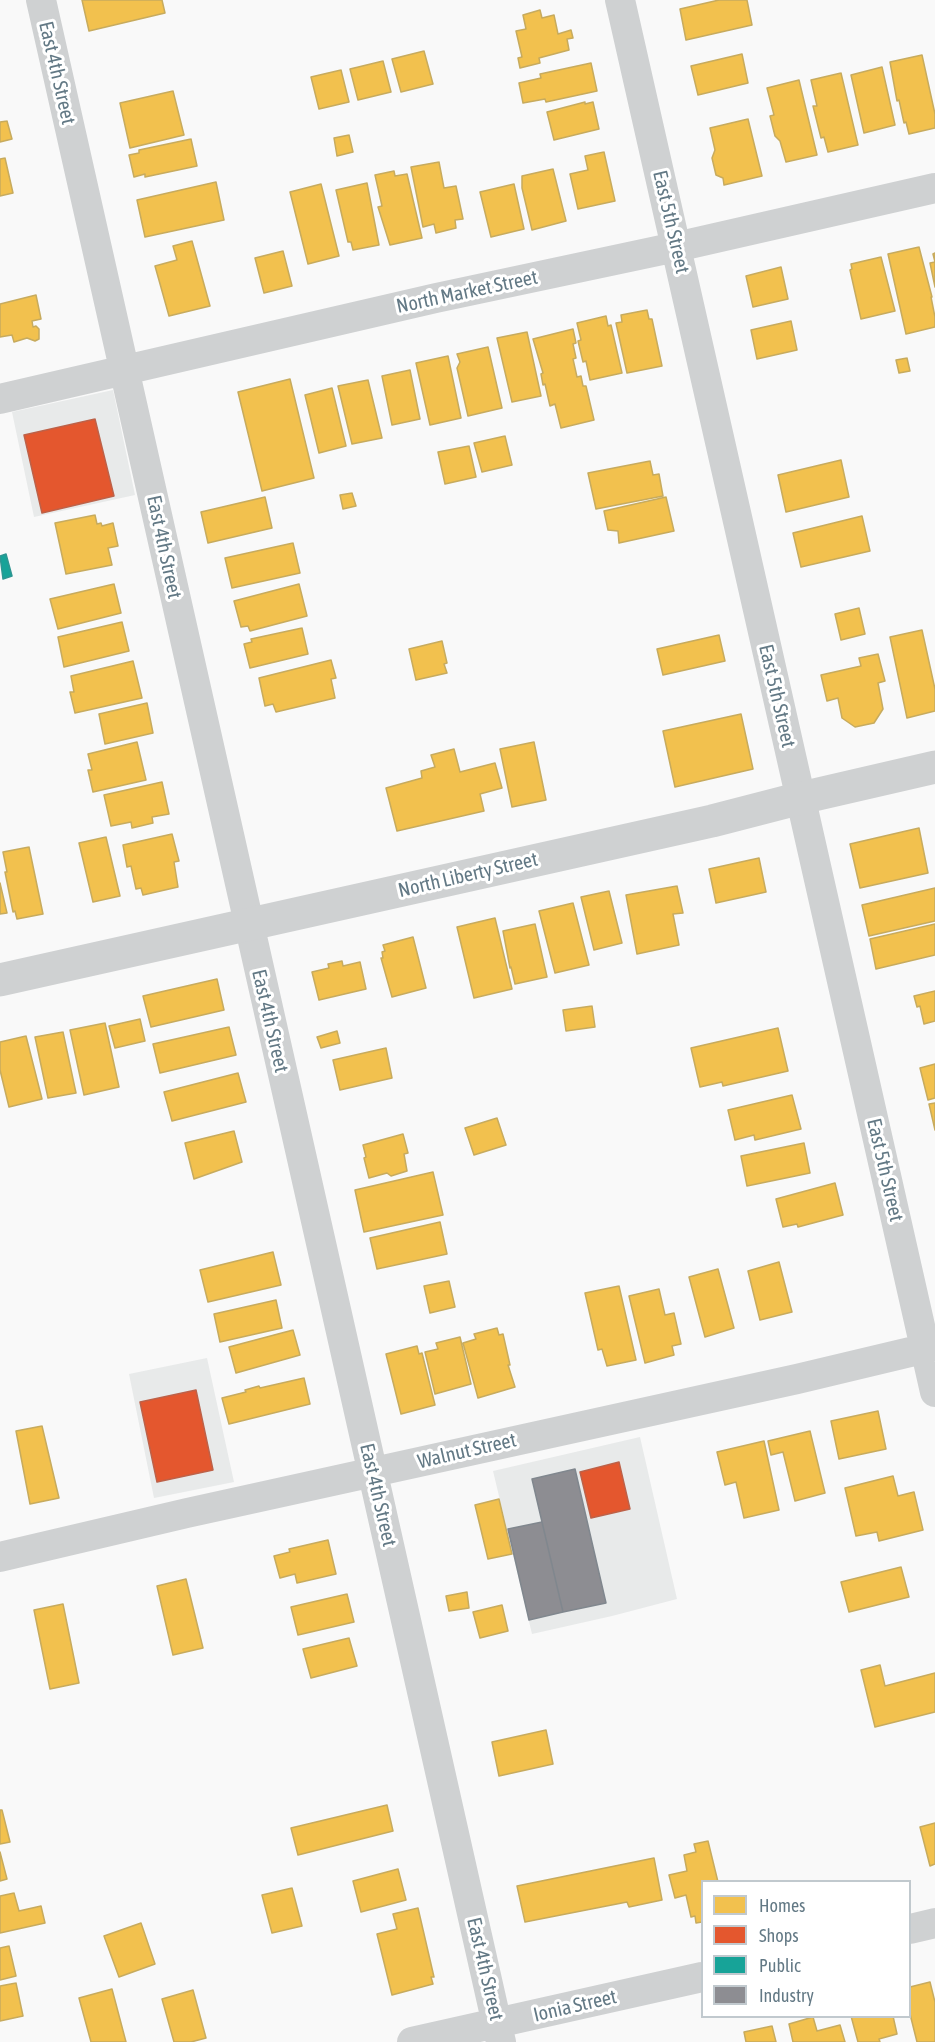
<!DOCTYPE html>
<html>
<head>
<meta charset="utf-8">
<style>
  body { margin:0 }
  #map { position:relative; width:935px; height:2042px; overflow:hidden; background:#f9f9f9; font-family:"Asap Condensed",sans-serif }
  canvas { display:block }
  .legend { position:absolute; left:701px; top:1880px; width:210px; height:138px; box-sizing:border-box; background:#fff; border:2px solid #c1c9ce; margin:0; padding:8px 10px; list-style:none; font-size:18px; color:#637985 }
  .legend li { display:flex; align-items:center; gap:12px; height:30px }
  .legend b { width:30px; border:2px solid #c1c9ce }
</style>
</head>
<body>
<div id="map">
<canvas width="935" height="2042"></canvas>
<ul class="legend">
<li><b style="height:16px;background:#f2c14e"></b>Homes</li>
<li><b style="height:16px;background:#e4572e"></b>Shops</li>
<li><b style="height:16px;background:#17a398"></b>Public</li>
<li><b style="height:16px;background:#8d8d92"></b>Industry</li>
</ul>
</div>
<script>
const c = document.querySelector('canvas').getContext('2d');
c.lineJoin = 'round';
function fill(path, color) {
  c.fillStyle = color;
  c.fill(path, 'evenodd');
}
function poly(rows) {
  const path = new Path2D();
  for (const r of rows) {
    path.moveTo(r[0], r[1]);
    for (let i = 2; i < r.length; i += 2) path.lineTo(r[i], r[i + 1]);
  }
  return path;
}
function trace(path, color, width, dash) {
  c.strokeStyle = color;
  c.lineWidth = width;
  c.lineCap = dash ? 'butt' : 'round';
  c.setLineDash(dash || []);
  c.stroke(path);
}
function label(font, color, halo, rows, align = 'center') {
  c.font = font + ' "Asap Condensed",sans-serif';
  c.lineWidth = 6;
  c.setLineDash([]);
  c.textBaseline = 'middle';
  c.strokeStyle = halo;
  c.fillStyle = color;
  for (const [text, x, y, turn = 0] of rows) {
    c.save();
    c.translate(x, y);
    c.rotate((+turn || 0) * Math.PI / 180);
    c.textAlign = isNaN(turn) ? turn : align;
    if (halo) c.strokeText(text, 0, 0);
    c.fillText(text, 0, 0);
    c.restore();
  }
}
fill(poly([
  [113,390,135,495,34,517,12,412],
  [207,1358,234,1482,154,1498,129,1374],
  [640,1437,677,1599,612,1616,532,1634,493,1471]
]), '#e8eaea');
const homes = poly([
  [82,0,162,0,165,13,89,31,82,0],
  [719,0,747,0,752,25,686,40,680,9,719,0],
  [540,10,542,18,554,15,558,34,571,30,573,38,567,39,569,50,539,58,540,63,520,68,518,58,522,57,516,31,526,29,523,15,540,10],
  [424,51,433,84,401,92,392,59,424,51],
  [742,54,748,83,698,95,691,66,742,54],
  [922,55,935,114,935,128,909,134,906,122,904,123,899,100,897,101,890,62,922,55],
  [383,61,391,92,358,100,350,69,383,61],
  [591,63,597,91,546,102,545,99,523,103,519,83,541,78,540,74,591,63],
  [882,67,895,125,864,133,851,75,882,67],
  [341,70,349,102,319,109,311,77,341,70],
  [841,73,858,145,828,152,824,137,821,138,813,106,817,106,811,80,841,73],
  [799,80,817,155,786,162,780,141,775,136,770,116,774,115,767,88,799,80],
  [173,91,184,135,130,148,120,103,173,91],
  [585,102,585,104,593,102,599,129,554,140,547,112,585,102],
  [748,119,762,176,724,185,723,178,716,175,712,158,715,150,710,128,748,119],
  [7,121,12,139,0,142,0,122,7,121],
  [349,135,353,152,337,156,334,138,349,135],
  [191,139,197,166,145,177,145,174,134,177,129,155,139,153,139,150,191,139],
  [604,152,615,201,578,209,570,174,588,170,585,156,604,152],
  [5,158,13,193,0,196,0,159,5,158],
  [439,162,444,188,456,186,463,219,455,220,456,228,436,233,434,224,423,227,411,167,439,162],
  [553,169,566,221,532,230,522,188,522,176,553,169],
  [394,171,395,176,407,174,422,238,390,245,378,207,382,206,375,175,394,171],
  [216,182,224,220,145,237,137,200,216,182],
  [367,183,379,245,353,250,351,242,348,242,336,190,367,183],
  [321,184,339,256,308,264,290,192,321,184],
  [514,184,524,229,491,237,480,192,514,184],
  [192,241,210,306,169,316,155,266,177,260,173,246,192,241],
  [919,247,932,297,931,297,935,317,935,327,906,334,888,254,919,247],
  [283,251,292,286,264,293,255,258,283,251],
  [935,253,935,287,930,263,935,262,933,254,935,253],
  [881,257,895,311,861,319,850,270,852,269,851,264,881,257],
  [781,267,788,299,753,307,746,276,781,267],
  [36,295,41,319,32,321,33,327,36,326,39,329,39,339,35,341,27,338,14,342,12,335,0,337,0,304,36,295],
  [647,310,649,319,652,319,662,366,627,373,616,323,622,322,621,315,647,310],
  [606,316,608,326,611,325,622,373,590,380,586,361,583,362,578,341,581,340,577,323,606,316],
  [791,321,797,350,757,359,751,330,791,321],
  [573,329,576,343,573,344,576,358,573,359,577,377,581,376,583,386,586,386,594,420,561,428,555,404,550,406,545,384,543,385,541,374,543,373,533,339,573,329],
  [527,332,541,396,512,402,497,338,527,332],
  [488,347,502,408,468,416,457,368,460,362,457,354,488,347],
  [448,356,461,418,430,425,416,363,448,356],
  [907,358,910,371,899,373,896,360,907,358],
  [410,370,420,419,392,425,382,376,410,370],
  [290,379,314,478,262,491,238,392,290,379],
  [368,380,382,438,352,444,338,386,368,380],
  [332,388,346,446,319,453,305,395,332,388],
  [505,436,512,465,482,472,474,443,505,436],
  [469,446,476,477,445,484,438,452,469,446],
  [841,460,849,497,786,512,778,475,841,460],
  [650,461,653,475,659,474,663,496,596,509,588,473,650,461],
  [352,493,356,506,343,509,340,495,352,493],
  [265,497,272,528,208,543,201,512,265,497],
  [666,497,674,531,619,543,618,531,608,530,604,511,666,497],
  [95,515,97,524,101,523,102,526,113,523,118,546,108,548,112,565,66,574,55,523,95,515],
  [862,516,870,551,801,567,793,533,862,516],
  [293,543,300,573,232,588,225,558,293,543],
  [114,584,121,613,58,629,50,599,114,584],
  [299,584,307,616,250,631,248,626,241,627,234,601,299,584],
  [859,608,865,634,841,640,835,614,859,608],
  [122,622,129,651,64,667,58,637,122,622],
  [302,628,308,654,250,668,244,644,252,642,251,639,302,628],
  [922,630,935,689,935,711,907,718,890,637,922,630],
  [719,635,725,661,663,675,657,649,719,635],
  [442,641,447,663,444,664,447,673,416,680,409,649,442,641],
  [878,654,885,681,878,683,883,709,874,723,855,727,842,718,838,698,827,701,821,675,861,666,859,658,878,654],
  [331,660,336,678,331,679,335,698,276,712,273,704,265,706,259,678,331,660],
  [133,661,142,698,75,713,70,692,74,692,71,676,133,661],
  [147,703,153,733,105,744,99,714,147,703],
  [741,714,753,769,675,787,663,731,741,714],
  [137,742,146,780,93,792,88,770,92,770,88,754,137,742],
  [534,742,546,800,512,807,500,749,534,742],
  [454,749,460,772,495,763,502,788,480,794,484,811,397,831,386,788,422,778,421,771,435,767,431,755,454,749],
  [162,782,169,814,152,817,153,823,132,828,131,822,111,826,104,795,162,782],
  [919,828,928,873,860,888,850,844,919,828],
  [172,834,179,861,174,862,178,887,143,895,141,888,136,889,131,866,127,867,123,845,172,834],
  [106,837,120,896,93,902,79,843,106,837],
  [29,847,43,914,17,919,15,911,13,912,5,872,7,872,3,852,29,847],
  [759,858,766,892,716,903,709,869,759,858],
  [0,883,7,913,0,914,0,883],
  [677,886,683,913,673,914,679,945,637,954,626,895,677,886],
  [935,888,935,921,869,936,862,905,935,888],
  [609,891,622,943,594,950,581,897,609,891],
  [573,903,589,965,555,973,539,911,573,903],
  [495,918,512,989,474,998,457,927,495,918],
  [535,924,547,977,515,984,511,967,510,968,503,931,535,924],
  [935,924,935,955,876,969,870,939,935,924],
  [413,937,426,988,392,997,381,958,383,958,382,952,385,951,383,945,413,937],
  [342,961,343,966,360,962,366,989,319,1000,312,972,329,968,328,964,342,961],
  [217,979,224,1010,151,1027,143,996,217,979],
  [935,991,935,1021,924,1024,920,1006,917,1007,914,996,935,991],
  [592,1006,595,1027,566,1031,563,1010,592,1006],
  [140,1019,145,1041,115,1048,109,1026,140,1019],
  [105,1023,119,1087,84,1095,70,1030,105,1023],
  [229,1027,236,1055,160,1073,153,1044,229,1027],
  [778,1028,788,1071,723,1086,722,1082,700,1087,691,1048,778,1028],
  [337,1031,340,1043,321,1048,317,1037,337,1031],
  [63,1032,76,1093,48,1098,35,1037,63,1032],
  [26,1036,42,1099,9,1107,0,1070,0,1042,26,1036],
  [386,1048,392,1078,340,1090,333,1060,386,1048],
  [935,1064,935,1098,928,1100,920,1068,935,1064],
  [238,1073,246,1102,172,1121,164,1092,238,1073],
  [792,1095,801,1129,755,1140,754,1135,735,1140,728,1110,792,1095],
  [935,1103,935,1130,929,1104,935,1103],
  [497,1118,506,1145,474,1155,465,1128,497,1118],
  [234,1131,242,1162,194,1179,185,1143,234,1131],
  [403,1134,408,1153,404,1154,407,1171,391,1176,387,1173,369,1178,364,1158,366,1157,363,1145,403,1134],
  [804,1143,810,1173,747,1186,741,1156,804,1143],
  [433,1172,443,1215,364,1232,355,1190,433,1172],
  [835,1183,843,1215,798,1227,797,1224,783,1227,776,1199,835,1183],
  [440,1222,447,1254,377,1269,370,1238,440,1222],
  [273,1252,281,1285,208,1302,200,1270,273,1252],
  [779,1262,792,1312,760,1320,748,1271,779,1262],
  [718,1269,734,1328,705,1337,689,1277,718,1269],
  [449,1281,455,1307,430,1313,424,1286,449,1281],
  [619,1286,636,1360,607,1366,602,1349,598,1350,585,1293,619,1286],
  [659,1289,665,1315,674,1313,681,1344,672,1346,674,1355,645,1363,629,1296,659,1289],
  [276,1300,282,1328,220,1342,214,1314,276,1300],
  [497,1328,499,1335,503,1334,510,1365,508,1365,515,1387,478,1398,463,1343,476,1339,474,1334,497,1328],
  [293,1330,300,1355,236,1373,229,1347,293,1330],
  [460,1337,471,1384,435,1394,425,1352,438,1349,436,1343,460,1337],
  [417,1346,419,1354,422,1353,435,1405,401,1414,386,1354,417,1346],
  [304,1378,310,1404,229,1424,222,1398,246,1392,245,1390,259,1386,260,1388,304,1378],
  [878,1411,886,1449,839,1459,831,1421,878,1411],
  [42,1426,59,1498,30,1504,16,1431,42,1426],
  [810,1431,825,1493,795,1501,783,1452,771,1455,768,1441,810,1431],
  [764,1441,779,1510,744,1518,736,1482,725,1485,717,1452,764,1441],
  [893,1476,898,1496,914,1492,923,1530,879,1541,877,1532,856,1536,845,1488,893,1476],
  [499,1499,512,1554,488,1559,475,1505,499,1499],
  [328,1540,336,1574,297,1583,295,1574,280,1578,274,1556,290,1552,289,1549,328,1540],
  [901,1567,909,1597,849,1612,841,1582,901,1567],
  [186,1579,203,1648,173,1655,157,1586,186,1579],
  [467,1592,469,1608,449,1611,446,1596,467,1592],
  [347,1594,354,1622,298,1635,291,1607,347,1594],
  [63,1604,79,1683,50,1689,34,1610,63,1604],
  [502,1605,508,1631,480,1638,473,1612,502,1605],
  [349,1638,357,1666,311,1678,303,1649,349,1638],
  [880,1665,885,1686,935,1673,935,1712,875,1727,861,1670,880,1665],
  [546,1730,553,1764,499,1776,492,1742,546,1730],
  [387,1805,393,1831,298,1855,291,1828,387,1805],
  [0,1810,2,1810,10,1842,0,1844,0,1810],
  [935,1823,935,1864,930,1866,920,1827,935,1823],
  [708,1841,718,1882,702,1882,702,1922,696,1923,695,1916,691,1917,686,1895,675,1898,669,1875,687,1871,684,1855,696,1852,694,1844,708,1841],
  [0,1852,7,1879,0,1881,0,1852],
  [654,1858,662,1900,629,1907,627,1902,525,1922,517,1886,654,1858],
  [398,1869,406,1900,361,1912,353,1881,398,1869],
  [292,1888,302,1926,272,1933,262,1895,292,1888],
  [14,1893,19,1911,41,1906,45,1923,0,1933,0,1896,14,1893],
  [418,1908,434,1977,431,1977,433,1984,392,1995,377,1934,397,1929,393,1914,418,1908],
  [141,1923,155,1964,119,1977,104,1936,141,1923],
  [9,1946,16,1976,0,1980,0,1948,9,1946],
  [930,1982,935,2002,935,2042,917,2042,910,2014,910,1987,930,1982],
  [16,1983,23,2016,0,2021,0,1986,16,1983],
  [112,1989,126,2042,91,2042,79,1998,112,1989],
  [193,1990,206,2038,191,2042,174,2042,162,1999,193,1990],
  [851,2016,893,2016,897,2034,879,2039,880,2042,858,2042,851,2016],
  [813,2017,817,2031,840,2025,845,2042,793,2042,789,2024,813,2017],
  [772,2026,776,2042,746,2042,744,2032,772,2026]
]);
fill(homes, '#f2c14e');
trace(homes, '#c7ab5e', 1.5);
const shops = poly([
  [95,419,114,496,42,513,24,435,95,419],
  [196,1390,213,1470,157,1482,140,1402,196,1390],
  [619,1462,630,1509,591,1518,580,1472,619,1462]
]);
fill(shops, '#e4572e');
trace(shops, '#bd6148', 1.5);
const public = poly([
  [6,554,12,576,3,579,0,556,6,554]
]);
fill(public, '#17a398');
trace(public, '#2e9692', 1.5);
const industry = poly([
  [575,1469,606,1603,563,1612,532,1479,575,1469],
  [542,1522,563,1612,529,1620,508,1529,542,1522]
]);
fill(industry, '#8d8d92');
trace(industry, '#80878e', 1.5);
trace(poly([
  [41,0,501,2042],
  [620,0,935,1392],
  [0,399,436,298,676,247,935,188],
  [0,1557,187,1513,797,1379,935,1346],
  [910,1929,935,1923],
  [412,2042,702,1977]
]), '#cfd1d2', 30);
trace(poly([
  [0,980,712,821,801,798,935,767]
]), '#cfd1d2', 33);
label('20px', '#637985', '#fff', [
  ["East 4th Street",57,73,77],
  ["East 5th Street",671,222,77],
  ["North Market Street",467,292,-12],
  ["East 4th Street",164,547,78],
  ["East 5th Street",777,696,77],
  ["North Liberty Street",468,875,-13],
  ["East 4th Street",270,1021,77],
  ["East 5th Street",885,1170,77],
  ["Walnut Street",467,1451,-13],
  ["East 4th Street",378,1495,77],
  ["East 4th Street",485,1969,77],
  ["Ionia Street",575,2006,-13]
]);
</script>
</body>
</html>
